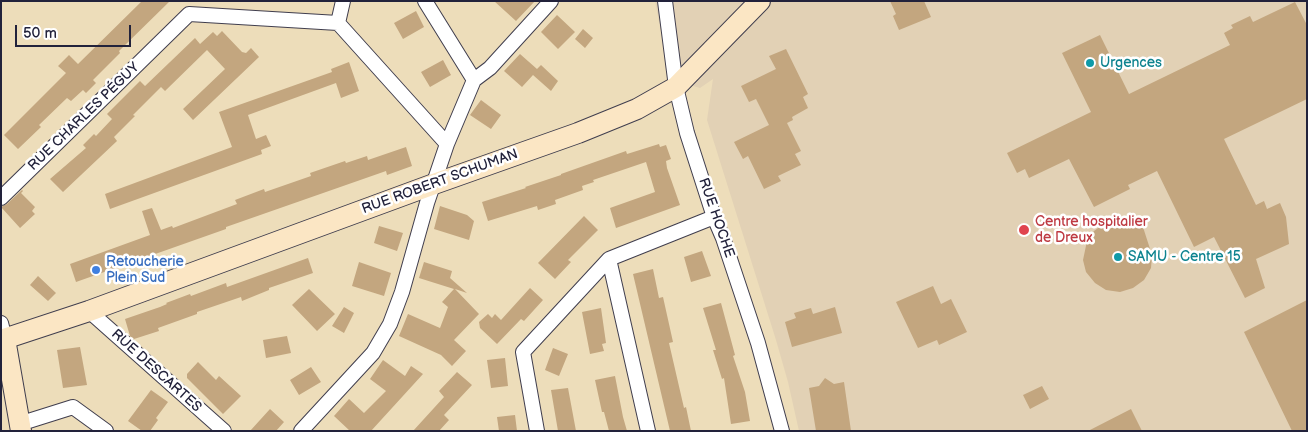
<!DOCTYPE html>
<html>
<head>
<meta charset="utf-8">
<style>
  body { margin:0 }
  #map { position:relative; width:1308px; height:432px; overflow:hidden; background:#edddba; font-family:"Balsamiq Sans",sans-serif }
  canvas { display:block }
  .frame { position:absolute; inset:0; border:2px solid #22223b; pointer-events:none }
  .scale { position:absolute; left:15px; top:25px; width:116px; height:22px; box-sizing:border-box; border:2px solid #22223b; border-top:0; padding-left:6px; font-size:15px; line-height:18px; white-space:nowrap; color:#22223b; -webkit-text-stroke:4px #fff; paint-order:stroke }
</style>
</head>
<body>
<div id="map">
<canvas width="1308" height="432"></canvas>
<div class="frame"></div>
<div class="scale">50 m</div>
</div>
<script>
const c = document.querySelector('canvas').getContext('2d');
c.lineJoin = 'round';
function fill(path, color) {
  c.fillStyle = color;
  c.fill(path, 'evenodd');
}
function poly(rows) {
  const path = new Path2D();
  for (const r of rows) {
    path.moveTo(r[0], r[1]);
    for (let i = 2; i < r.length; i += 2) path.lineTo(r[i], r[i + 1]);
  }
  return path;
}
function trace(path, color, width, dash) {
  c.strokeStyle = color;
  c.lineWidth = width;
  c.lineCap = dash ? 'butt' : 'round';
  c.setLineDash(dash || []);
  c.stroke(path);
}
function label(font, color, halo, rows, align = 'center') {
  c.font = font + ' "Balsamiq Sans",sans-serif';
  c.lineWidth = 5;
  c.setLineDash([]);
  c.textBaseline = 'middle';
  c.strokeStyle = halo;
  c.fillStyle = color;
  for (const [text, x, y, turn = 0] of rows) {
    c.save();
    c.translate(x, y);
    c.rotate((+turn || 0) * Math.PI / 180);
    c.textAlign = isNaN(turn) ? turn : align;
    if (halo) c.strokeText(text, 0, 0);
    c.fillText(text, 0, 0);
    c.restore();
  }
}
fill(poly([
  [655,1,1307,1,1307,431,799,431,788,382,776,340,707,120,713,79,700,88,670,79]
]), '#e2d1b5');
fill(poly([
  [142,1,170,1,119,51,120,53,93,80,96,83,86,93,83,90,71,101,67,98,39,125,41,127,18,149,4,135,66,73,58,66,69,55,78,64],
  [494,1,535,1,516,21],
  [890,1,924,1,931,17,899,30,893,16,896,14],
  [1295,2,1307,25,1307,99,1224,139,1256,205,1264,201,1267,209,1280,203,1286,217,1289,244,1256,259,1265,288,1245,298,1214,237,1194,247,1157,171,1128,185,1130,189,1094,207,1069,159,1029,178,1025,169,1017,173,1007,153,1091,112,1062,53,1100,35,1129,94,1230,45,1224,33,1233,28,1231,25,1250,16,1253,22],
  [416,11,424,27,403,39,394,23],
  [557,15,575,32,558,49,541,32],
  [583,29,593,38,585,48,575,39],
  [222,31,242,52,246,53,251,48,259,57,193,120,183,109,225,69,207,50,165,91,161,87,133,115,135,116,114,137,117,141,63,192,50,179,86,148,83,145,94,134,96,136,112,119,107,114,140,81,145,86,195,38,200,44,213,32,217,36],
  [786,49,808,94,803,97,808,108,792,117,793,120,787,123,801,151,795,154,801,165,778,176,781,181,764,189,748,156,743,159,734,142,769,125,756,99,749,102,741,86,776,69,769,56],
  [520,54,537,69,541,65,558,81,551,91,533,75,522,87,504,71],
  [443,60,451,75,430,87,421,72],
  [349,62,359,91,341,98,336,83,248,115,256,139,266,135,271,146,261,150,262,154,110,209,105,194,232,147,219,112,332,72,331,69],
  [481,100,501,115,491,129,470,115],
  [659,144,660,147,666,145,671,159,666,161,667,168,680,205,616,228,610,208,655,192,646,162,593,180,594,182,582,186,583,190,555,200,556,204,538,210,537,206,488,221,482,202,526,188,525,187,561,175,561,174,626,151,627,154],
  [406,147,412,166,387,175,386,171,226,227,226,229,76,282,70,264,150,235,142,211,152,208,161,230,172,226,173,228,237,204,235,200,264,189,265,192,311,176,310,173,345,161,346,163,367,156,368,160],
  [22,190,23,191,21,193,35,207,32,211,35,214,20,228,1,207,7,204],
  [440,206,467,215,474,221,469,240,434,229],
  [584,216,598,230,568,260,571,262,555,279,538,263],
  [1118,222,1124,223,1135,227,1142,224,1152,255,1151,268,1144,280,1133,288,1120,292,1106,290,1095,283,1086,272,1083,260,1087,241,1094,231,1105,223],
  [379,226,403,233,397,251,374,243],
  [702,251,711,276,691,282,684,257],
  [308,258,313,273,269,288,269,290,242,301,241,297,197,312,197,314,158,328,159,331,134,339,130,336,125,319,160,307,167,304,166,303,190,294,191,296,226,283,227,287],
  [359,262,391,273,384,296,352,286],
  [424,262,452,271,450,278,467,293,455,289,479,314,454,340,466,351,452,366,441,355,399,336,408,314,440,328,448,307,442,302,454,289,419,278],
  [653,269,659,298,663,297,673,342,669,343,684,408,686,407,691,431,670,431,633,274],
  [38,276,56,293,48,301,30,285],
  [933,286,941,304,951,299,967,332,939,345,937,340,918,348,896,302],
  [530,288,543,300,524,321,521,319,497,344,480,328,479,322,488,314,492,318,495,314,501,320],
  [309,289,335,314,317,331,292,305],
  [1307,300,1307,431,1292,431,1244,332],
  [721,303,735,355,733,356,745,392,750,421,731,424,724,378,722,379,713,350,716,350,703,308],
  [344,307,354,313,344,333,332,326],
  [835,307,842,333,792,347,785,322,796,318,794,313,811,308,813,314],
  [601,308,606,343,602,344,604,351,590,354,582,312],
  [287,336,291,353,266,358,263,340],
  [80,347,87,385,63,388,57,350],
  [553,348,568,354,559,376,545,370],
  [505,358,508,386,491,388,487,360],
  [383,360,405,376,411,366,423,374,371,431,350,431,334,416,349,399,364,413,386,391,370,379],
  [198,362,216,380,219,376,241,396,223,414,187,378,187,374],
  [311,367,321,382,299,395,290,380],
  [457,372,472,385,444,415,449,420,439,431,413,431,444,397,439,391],
  [615,376,623,417,627,431,609,431,604,412,602,412,595,380],
  [825,378,834,384,844,382,851,431,816,431,809,388,819,386],
  [1042,386,1049,399,1030,409,1023,395],
  [568,388,576,431,558,431,551,390],
  [151,390,168,402,156,418,158,420,150,431,142,431,128,421],
  [270,409,284,422,276,431,250,431],
  [1131,409,1142,431,1088,431],
  [515,415,517,431,499,431,497,417]
]), '#c3a67f');
const street = poly([
  [425,1,474,80],
  [665,1,676,87,687,133,714,217,723,238,758,343,782,431],
  [338,23,447,144],
  [338,23,343,1],
  [1,198,189,14,338,23],
  [609,259,714,217],
  [89,311,224,431],
  [1,323,5,339],
  [19,424,73,407,106,431],
  [301,431,373,353,390,324,402,292,427,203,447,144,474,80,490,68,551,1],
  [537,431,523,352,609,259,648,431]
]);
const secondary = poly([
  [5,339,21,431],
  [1,340,89,311,434,184,578,133,637,109,676,87,760,1]
]);
trace(street, '#403e4e', 16);
trace(secondary, '#403e4e', 22);
trace(street, '#fff', 14);
trace(secondary, '#fbe6c4', 20);
for (const [x, y, r, color] of [
  [1090,63,5,"#0f9aa8"],
  [1024,230,6,"#e0444e"],
  [1118,257,5,"#0f9aa8"],
  [96,270,5,"#3f7fe0"]
]) {
  const dot = new Path2D();
  dot.arc(x, y, r, 0, 2 * Math.PI);
  c.fillStyle = color;
  c.fill(dot);
  trace(dot, '#fff', 2);
}
label('14px', '#0d838f', '#fff', [
  ["Urgences",1100,63],
  ["SAMU - Centre 15",1128,257]
], 'left');
label('14px', '#22223b', '#fff', [
  ["RUE CHARLES PÉGUY",84,117,-44],
  ["RUE ROBERT SCHUMAN",440,182,-20],
  ["RUE HOCHE",716,218,71],
  ["RUE DESCARTES",156,371,42]
]);
label('14px', '#be3a42', '#fff', [
  ["Centre hospitalier",1035,222],
  ["de Dreux",1035,238]
], 'left');
label('14px', '#366cbe', '#fff', [
  ["Retoucherie",106,262],
  ["Plein Sud",106,278]
], 'left');
</script>
</body>
</html>
